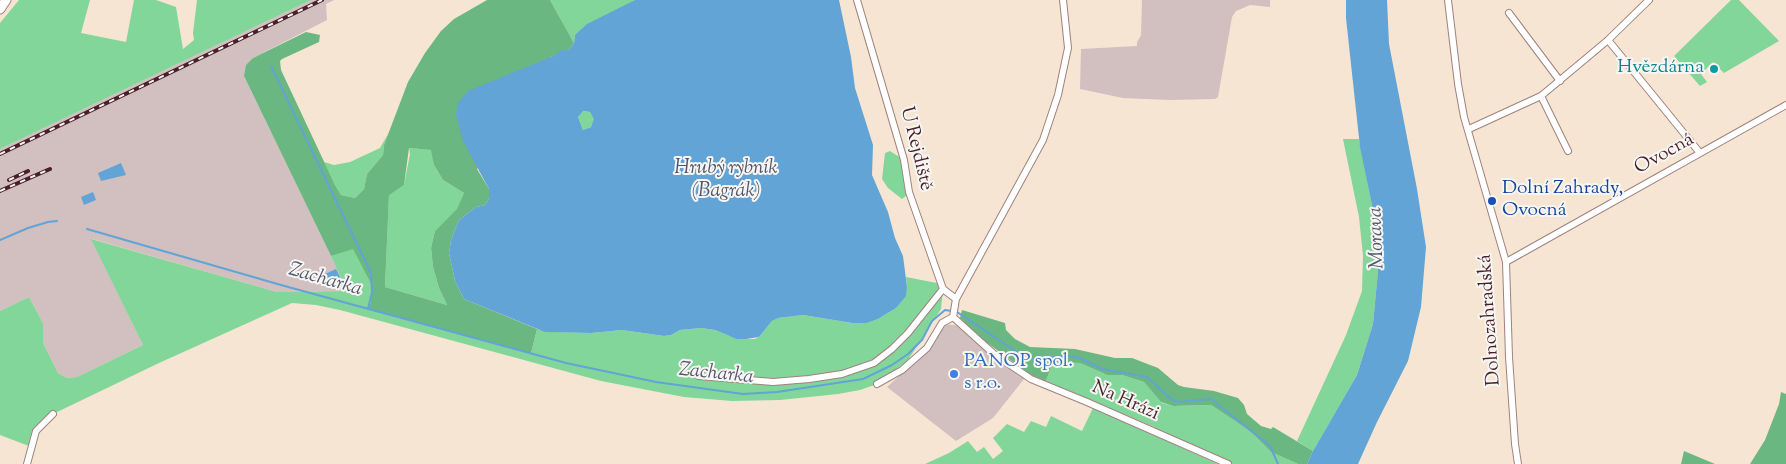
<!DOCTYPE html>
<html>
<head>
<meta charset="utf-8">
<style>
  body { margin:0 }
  canvas { display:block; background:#f5e5d2 }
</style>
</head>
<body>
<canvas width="1786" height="464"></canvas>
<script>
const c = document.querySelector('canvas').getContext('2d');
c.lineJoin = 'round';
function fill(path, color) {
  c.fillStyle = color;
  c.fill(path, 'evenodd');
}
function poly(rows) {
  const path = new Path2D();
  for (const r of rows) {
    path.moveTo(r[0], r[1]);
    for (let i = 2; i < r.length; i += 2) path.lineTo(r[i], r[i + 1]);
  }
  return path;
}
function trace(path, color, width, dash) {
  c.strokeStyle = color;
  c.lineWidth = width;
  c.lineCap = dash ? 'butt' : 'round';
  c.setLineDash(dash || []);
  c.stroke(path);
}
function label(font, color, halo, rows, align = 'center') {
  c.font = font + ' "Sorts Mill Goudy",serif';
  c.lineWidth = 4;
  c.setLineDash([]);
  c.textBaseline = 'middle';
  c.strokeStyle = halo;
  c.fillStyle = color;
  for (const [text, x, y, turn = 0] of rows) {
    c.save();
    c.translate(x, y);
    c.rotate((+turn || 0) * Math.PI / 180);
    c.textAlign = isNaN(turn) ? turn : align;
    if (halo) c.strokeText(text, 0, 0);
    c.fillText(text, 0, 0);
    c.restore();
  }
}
fill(poly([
  [311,0,334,0,326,4,327,20,253,58,244,76,348,291,277,292,92,239,143,345,77,377,67,378,58,373,43,343,43,323,29,297,0,311,0,149],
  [1142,0,1270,0,1270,7,1250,5,1236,11,1232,17,1218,97,1215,99,1170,100,1123,98,1080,89,1081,49,1137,46,1137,42,1141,35],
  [944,324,961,326,1021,375,1024,379,993,418,956,441,887,387,929,349]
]), '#d2bfc0');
fill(poly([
  [19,0,90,0,81,33,126,42,134,0,156,0,176,7,183,49,194,40,193,33,197,0,311,0,0,149,0,23],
  [550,0,635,0,575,35,574,43],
  [1731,0,1739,0,1779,41,1724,73,1713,62,1701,74,1707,82,1700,86,1674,56],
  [582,111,590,112,595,119,591,127,583,130,578,117],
  [388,134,384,145,383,155,367,174,364,189,355,198,341,195,335,185,324,162,334,165,350,162,380,148],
  [1343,139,1359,139,1373,210,1378,271,1373,324,1357,375,1313,451,1297,441,1346,335,1362,291,1363,256,1359,217],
  [409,148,432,150,434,165,443,180,464,193,458,209,435,231,431,248,433,267,439,288,447,305,385,287,389,194,404,185,410,154],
  [890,151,904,160,907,195,902,199,888,188,882,179,885,153],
  [91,239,277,292,347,291,331,256,353,248,371,284,371,302,368,309,531,353,537,329,553,332,591,333,622,330,664,336,671,335,680,330,701,328,715,330,727,335,746,339,755,339,759,337,772,321,778,318,803,315,852,323,867,323,878,319,896,308,907,287,906,277,942,284,943,289,941,309,908,360,877,384,860,390,838,394,780,400,732,401,684,397,601,381,340,310,316,305,292,303,159,363,53,414,36,431,29,446,0,435,0,311,29,297,43,323,43,343,58,373,67,378,77,377,143,345],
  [1053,362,1080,363,1107,375,1122,375,1144,382,1162,403,1173,406,1211,405,1250,431,1271,452,1298,464,1230,464,1152,426,1046,381],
  [1093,408,1218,464,925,464,949,453,968,441,977,452,984,447,993,459,1003,451,993,438,1007,424,1024,432,1031,421,1046,427,1051,416,1082,431]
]), '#83d699');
fill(poly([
  [487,0,550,0,574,43,569,50,563,51,551,57,477,169,489,189,489,199,485,205,476,207,459,220,451,240,449,253,455,281,464,299,537,329,531,353,368,309,371,302,371,284,353,249,331,256,244,76,246,65,253,58,306,32,320,35,319,42,282,59,280,61,281,70,335,185,341,195,355,198,364,189,367,174,383,155,384,145,408,82,425,53,441,31,454,19],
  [409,148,431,150,434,165,443,180,464,193,457,209,435,231,431,248,433,267,439,288,447,305,385,287,389,195,404,185],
  [962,310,1005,323,1006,330,1015,339,1030,347,1075,349,1115,358,1132,358,1158,368,1178,385,1184,387,1214,391,1238,398,1244,405,1247,414,1261,426,1271,429,1273,427,1313,451,1307,464,1298,464,1271,452,1250,431,1211,405,1173,406,1161,402,1144,382,1122,375,1107,375,1080,363,1053,362,1046,381,1031,375,982,339,960,318],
  [1781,392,1786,394,1786,464,1750,464,1765,440,1779,404],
  [1684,451,1715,464,1681,464]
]), '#6ab781');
fill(poly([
  [635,0,839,0,851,57,855,88,873,145,872,175,888,212,895,238,903,256,907,287,906,296,896,308,878,319,867,323,852,323,803,315,778,318,772,321,759,337,746,339,737,339,715,330,701,328,680,330,671,335,664,336,622,330,591,333,545,332,464,299,455,281,449,253,451,240,459,220,476,207,485,205,489,199,489,189,463,141,456,115,458,103,468,91,551,57,563,50,569,50,574,43,575,35,587,24],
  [583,111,590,112,594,119,591,127,583,130,578,117],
  [1346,0,1387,0,1389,44,1417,189,1426,247,1421,307,1408,361,1377,422,1358,464,1307,464,1313,451,1357,375,1373,324,1378,271,1373,210,1360,147,1346,18],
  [121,163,126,175,101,181,98,173],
  [93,192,96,200,84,205,81,197],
  [336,269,344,285,339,287,330,283,325,274]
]), '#62a4d6');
trace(poly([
  [271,66,371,273,372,292,368,309],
  [87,229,281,285,566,363,656,382,743,394,777,392,863,379,892,365,908,354,922,340,932,321,945,310,952,311],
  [0,240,28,228,48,222,57,221],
  [957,312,1011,348,1024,359,1066,356,1080,358,1102,369,1147,377,1172,400,1179,402,1211,399,1270,446,1278,464]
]), '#62a4d6', 2);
const minor = poly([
  [857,0,904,160,909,192,943,289,956,299],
  [1448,0,1458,84,1464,117,1506,262,1509,357,1515,444,1518,464],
  [1509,13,1560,81],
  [1608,40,1700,153],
  [1541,96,1568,151],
  [1469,129,1541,96,1608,40,1649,0],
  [1506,262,1786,105],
  [953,317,956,299,1043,140,1058,95,1068,48,1063,0],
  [953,317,994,354,1031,379,1087,402,1228,464],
  [699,376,773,382,809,379,842,374,874,363,892,349,908,333,943,289],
  [877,384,902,370,927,348,942,323,953,317],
  [27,464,36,431,53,414]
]);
const secondary = poly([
  [0,9,6,0]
]);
trace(minor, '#a0827e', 8);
trace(secondary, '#a0827e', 11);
trace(minor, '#fff', 6);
trace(secondary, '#fff', 9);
const rail = poly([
  [0,154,322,0],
  [9,180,28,171],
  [0,191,50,169]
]);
trace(rail, '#4a1f2b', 4);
trace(rail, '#f6f6f2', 2, [5.5]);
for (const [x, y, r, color] of [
  [1714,69,5,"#0f9aa8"],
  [1492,201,5,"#1a4fb4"],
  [954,374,5,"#3f7fe0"]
]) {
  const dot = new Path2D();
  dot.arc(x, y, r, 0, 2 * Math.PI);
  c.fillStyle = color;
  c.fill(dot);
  trace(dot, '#f6f6f2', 2);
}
label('19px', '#0d838f', '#f6f6f2', [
  ["Hvězdárna",1704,69]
], 'right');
label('19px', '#4a1f2b', '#f6f6f2', [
  ["U Rejdiště",915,149,76],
  ["Ovocná",1665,155,-29],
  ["Dolnozahradská",1491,320,-94],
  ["Na Hrázi",1125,402,24]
]);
label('19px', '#164399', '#f6f6f2', [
  ["Dolní Zahrady,",1502,190],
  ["Ovocná",1502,212]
], 'left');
label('19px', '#366cbe', '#f6f6f2', [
  ["PANOP spol.",964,363],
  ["s r.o.",964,385]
], 'left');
label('italic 20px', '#54546f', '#f6f6f2', [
  ["Hrubý rybník",726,170],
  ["(Bagrák)",726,193],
  ["Morava",1378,238,-92],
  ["Zacharka",325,281,16],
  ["Zacharka",716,375,6]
]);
</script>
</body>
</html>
